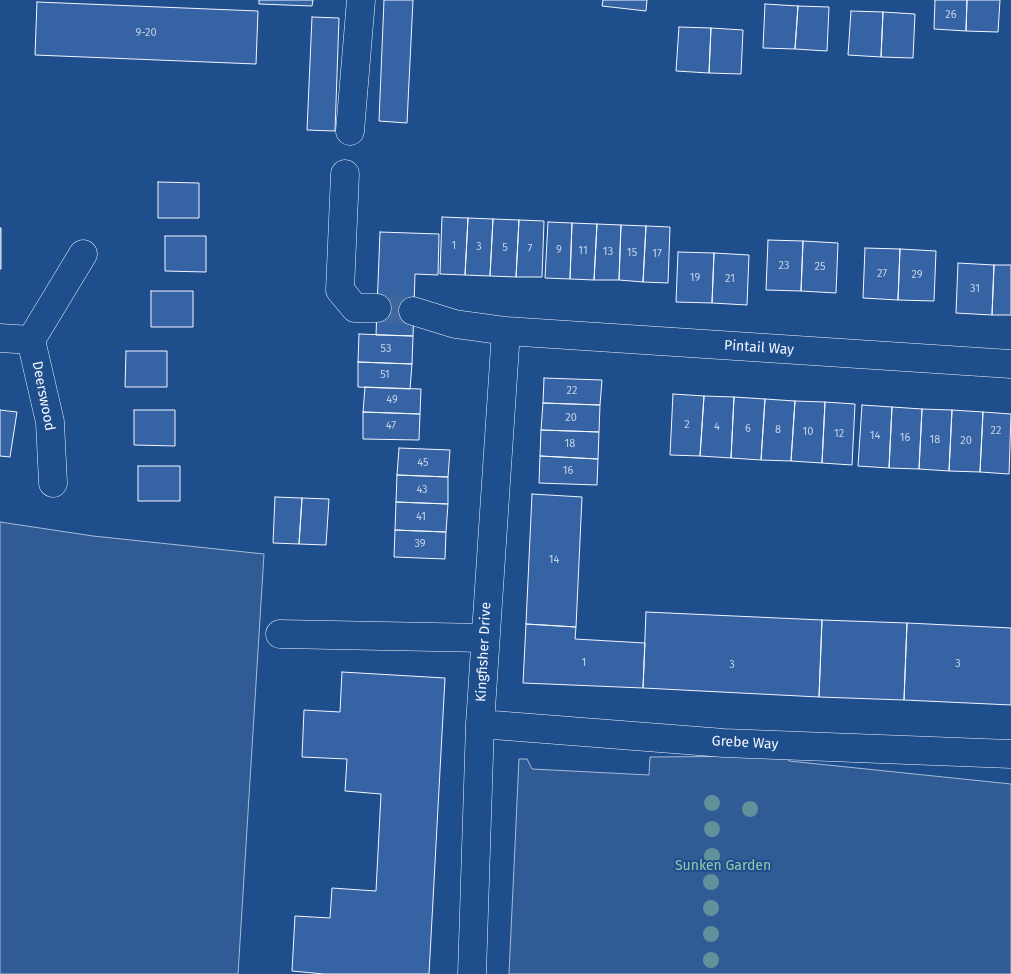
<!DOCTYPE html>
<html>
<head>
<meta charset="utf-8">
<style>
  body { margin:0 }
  canvas { display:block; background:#1f4e8c }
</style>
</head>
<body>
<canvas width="1011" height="974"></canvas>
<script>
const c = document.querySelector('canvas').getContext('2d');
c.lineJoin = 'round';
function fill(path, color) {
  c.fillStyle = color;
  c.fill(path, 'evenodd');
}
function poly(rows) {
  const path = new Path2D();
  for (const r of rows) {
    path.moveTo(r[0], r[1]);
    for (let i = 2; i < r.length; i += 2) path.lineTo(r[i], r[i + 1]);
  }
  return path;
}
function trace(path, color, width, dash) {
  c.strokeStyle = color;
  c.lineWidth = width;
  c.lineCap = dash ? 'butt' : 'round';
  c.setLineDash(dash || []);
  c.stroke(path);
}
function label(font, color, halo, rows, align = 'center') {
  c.font = font + ' "Fira Sans",sans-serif';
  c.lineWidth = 4;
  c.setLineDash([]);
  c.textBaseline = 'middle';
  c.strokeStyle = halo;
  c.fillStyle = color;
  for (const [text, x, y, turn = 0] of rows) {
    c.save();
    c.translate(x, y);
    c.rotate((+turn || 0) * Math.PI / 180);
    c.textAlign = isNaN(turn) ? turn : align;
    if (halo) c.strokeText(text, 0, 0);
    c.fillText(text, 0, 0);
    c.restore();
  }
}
const built = poly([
  [0,522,93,536,264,554,238,974,0,974,0,522],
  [784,756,789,761,1011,784,1011,974,509,974,519,759,527,759,532,769,649,775,650,757,784,756]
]);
fill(built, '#305b95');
trace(built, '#a8bbd7', 1);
const building = poly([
  [259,0,313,0,312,6,259,4,259,0],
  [384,0,413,0,407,123,379,121,384,0],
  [603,0,647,0,646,11,602,6,603,0],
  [935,0,967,0,966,31,934,29,935,0],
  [967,0,1000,0,998,32,966,31,967,0],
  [37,2,258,11,256,64,35,55,37,2],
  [765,4,798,6,795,49,763,48,765,4],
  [798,6,829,7,827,51,795,49,798,6],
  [851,11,883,12,881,57,848,55,851,11],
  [883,12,915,14,913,58,881,57,883,12],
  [312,17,339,18,335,131,307,130,312,17],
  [679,27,711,28,709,73,676,71,679,27],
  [711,28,743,30,741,74,709,73,711,28],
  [158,182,199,183,199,218,158,218,158,182],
  [442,217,468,218,465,275,440,274,442,217],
  [468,218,493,219,490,276,465,275,468,218],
  [493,219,519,220,516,277,490,276,493,219],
  [519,220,544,221,542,277,516,277,519,220],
  [548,222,572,223,570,279,545,278,548,222],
  [572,223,597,224,594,280,570,279,572,223],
  [597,224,621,225,619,280,594,280,597,224],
  [621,225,646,226,643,282,619,280,621,225],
  [646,226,670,227,668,283,643,282,646,226],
  [0,228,1,228,1,269,0,269,0,228],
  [380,232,439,234,438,275,415,274,413,336,376,335,380,232],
  [165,236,206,236,206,272,165,271,165,236],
  [768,240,803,241,801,291,766,290,768,240],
  [803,241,838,243,836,293,801,291,803,241],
  [865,248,900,249,898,300,863,298,865,248],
  [900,249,936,251,934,301,898,300,900,249],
  [678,252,714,253,712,303,676,302,678,252],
  [714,253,749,255,747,305,712,303,714,253],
  [958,263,994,265,992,315,956,313,958,263],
  [994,265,1011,265,1011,315,992,315,994,265],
  [151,291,193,291,193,327,151,327,151,291],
  [359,334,413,336,412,364,358,362,359,334],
  [126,351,167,351,167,387,125,387,126,351],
  [358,362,412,364,410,389,358,387,358,362],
  [544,378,602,380,600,405,543,403,544,378],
  [365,387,421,389,420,414,363,412,365,387],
  [673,394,704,396,700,456,670,455,673,394],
  [704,396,734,397,731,458,700,456,704,396],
  [734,397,765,399,761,460,731,458,734,397],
  [765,399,795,401,791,461,761,460,765,399],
  [795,401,825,402,822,463,791,461,795,401],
  [825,402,855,404,852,465,822,463,825,402],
  [543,403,600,405,599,432,541,430,543,403],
  [862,405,892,407,889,468,858,466,862,405],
  [892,407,922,409,919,469,889,468,892,407],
  [922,409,952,410,949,471,919,469,922,409],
  [0,410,17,412,10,457,0,456,0,410],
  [134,410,175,410,175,446,134,445,134,410],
  [952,410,983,412,980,472,949,471,952,410],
  [363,412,420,414,419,440,363,439,363,412],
  [983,412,1011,414,1009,474,980,472,983,412],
  [541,430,599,432,598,459,540,456,541,430],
  [399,448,450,450,448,477,397,475,399,448],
  [540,456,598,459,597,485,539,483,540,456],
  [138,466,180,466,180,501,138,501,138,466],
  [397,475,448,477,448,504,396,502,397,475],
  [532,494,582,497,576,627,526,624,532,494],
  [275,497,302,498,299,544,273,543,275,497],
  [302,498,329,499,326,545,299,544,302,498],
  [396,502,448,504,446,532,395,530,396,502],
  [395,530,446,532,445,559,394,557,395,530],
  [646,612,822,620,819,697,643,688,646,612],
  [822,620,907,623,904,700,819,697,822,620],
  [907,623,1011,628,1011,705,904,700,907,623],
  [526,624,576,627,575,639,645,643,643,688,523,683,526,624],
  [342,672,445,678,429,974,324,974,292,971,295,916,330,918,332,888,376,891,381,794,345,791,347,759,302,757,304,710,340,712,342,672]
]);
fill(building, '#3563a3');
trace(building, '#f2f6ff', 1);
trace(poly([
  [377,308,413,311]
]), '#3f679d', 28, [28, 14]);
const minor = poly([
  [350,131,361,0],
  [345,174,340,290,355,308,377,308],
  [413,311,455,324,506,331,1011,364],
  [0,338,31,340,83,254],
  [31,340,50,422,53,483],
  [280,634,485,638],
  [480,724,724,743,1011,754],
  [472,974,480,724,506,331]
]);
trace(minor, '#f2f6ff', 29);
trace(minor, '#1f4e8c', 28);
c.fillStyle = '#61919a';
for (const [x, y] of [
  [712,803],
  [750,809],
  [712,829],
  [712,856],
  [711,882],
  [711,908],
  [711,934],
  [711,960]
]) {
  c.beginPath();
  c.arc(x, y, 8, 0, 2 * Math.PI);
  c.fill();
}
label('11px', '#c3d1e8', null, [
  ["26",951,15],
  ["9-20",146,33],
  ["1",454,246],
  ["3",479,247],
  ["5",505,248],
  ["7",530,249],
  ["9",559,250],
  ["11",583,251],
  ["13",608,252],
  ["15",632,253],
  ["17",657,254],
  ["23",784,266],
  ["25",820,267],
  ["27",882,274],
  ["29",917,275],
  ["19",695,278],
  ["21",730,279],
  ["31",975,289],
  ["53",386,349],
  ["51",385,375],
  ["22",572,391],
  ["49",392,400],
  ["20",571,418],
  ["2",687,425],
  ["47",391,426],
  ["4",717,427],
  ["6",748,429],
  ["8",778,430],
  ["22",996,431],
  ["10",808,432],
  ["12",839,434],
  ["14",875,436],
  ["16",905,438],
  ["18",935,440],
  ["20",966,441],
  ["18",570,444],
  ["45",423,463],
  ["16",568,471],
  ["43",422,490],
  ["41",421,517],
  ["39",420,544],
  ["14",554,560],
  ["1",584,663],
  ["3",958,664],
  ["3",732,665]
]);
label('14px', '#f2f6ff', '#1f4e8c', [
  ["Pintail Way",759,348,4],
  ["Deerswood",43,396,79],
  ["Kingfisher Drive",484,652,-87],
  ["Grebe Way",745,743,3]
]);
label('14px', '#97c8a6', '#1f4e8c', [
  ["Sunken Garden",723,866]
]);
</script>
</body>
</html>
